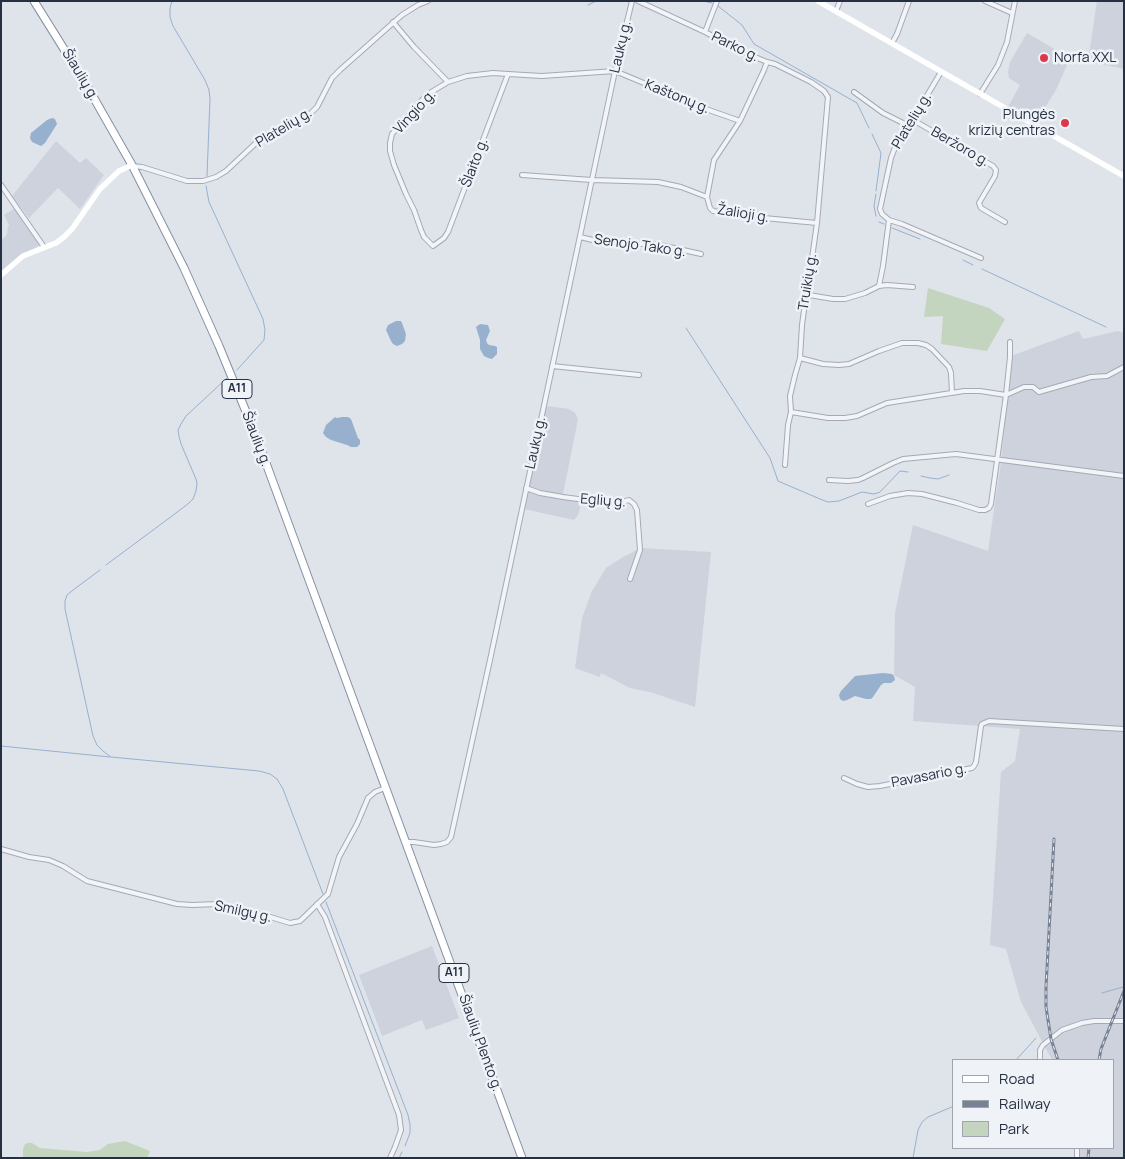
<!DOCTYPE html>
<html>
<head>
<meta charset="utf-8">
<style>
  body { margin:0 }
  #map { position:relative; width:1125px; height:1159px; overflow:hidden; background:#dfe3ea; font-family:Manrope,sans-serif }
  canvas { display:block }
  .frame { position:absolute; inset:0; border:2px solid #263043; pointer-events:none }
  .legend { position:absolute; left:952px; top:1059px; width:162px; height:90px; box-sizing:border-box; background:#eff2f7; border:1px solid #9fa4af; margin:0; padding:6px 9px; list-style:none; font-size:15px; color:#263043 }
  .legend li { display:flex; align-items:center; gap:10px; height:25px }
  .legend b { width:25px; border:1px solid #9fa4af }
</style>
</head>
<body>
<div id="map">
<canvas width="1125" height="1159"></canvas>
<div class="frame"></div>
<ul class="legend">
<li><b style="height:6px;background:#fff"></b>Road</li>
<li><b style="height:6px;background:#778295"></b>Railway</li>
<li><b style="height:14px;background:#c4d5bf"></b>Park</li>
</ul>
</div>
<script>
const c = document.querySelector('canvas').getContext('2d');
c.lineJoin = 'round';
function fill(path, color) {
  c.fillStyle = color;
  c.fill(path, 'evenodd');
}
function poly(rows) {
  const path = new Path2D();
  for (const r of rows) {
    path.moveTo(r[0], r[1]);
    for (let i = 2; i < r.length; i += 2) path.lineTo(r[i], r[i + 1]);
  }
  return path;
}
function trace(path, color, width, dash) {
  c.strokeStyle = color;
  c.lineWidth = width;
  c.lineCap = dash ? 'butt' : 'round';
  c.setLineDash(dash || []);
  c.stroke(path);
}
function label(font, color, halo, rows, align = 'center') {
  c.font = font + ' Manrope,sans-serif';
  c.lineWidth = 5;
  c.setLineDash([]);
  c.textBaseline = 'middle';
  c.strokeStyle = halo;
  c.fillStyle = color;
  for (const [text, x, y, turn = 0] of rows) {
    c.save();
    c.translate(x, y);
    c.rotate((+turn || 0) * Math.PI / 180);
    c.textAlign = isNaN(turn) ? turn : align;
    if (halo) c.strokeText(text, 0, 0);
    c.fillText(text, 0, 0);
    c.restore();
  }
}
fill(poly([
  [1097,1,1124,1,1124,69,1088,61],
  [1027,33,1070,58,1056,90,1035,123,1008,107,1020,85,1009,78,1008,72,1010,62],
  [56,141,80,163,86,158,104,175,80,209,58,188,29,218,12,196],
  [15,208,39,244,37,247,19,256,1,273,1,240,6,236,8,229,7,228,9,225,4,215],
  [1079,331,1083,339,1118,331,1124,333,1124,1158,1080,1158,1080,1148,1114,1148,1114,1060,1052,1060,1021,1002,1006,949,990,945,1001,772,1015,761,1020,729,913,721,915,687,894,675,895,613,913,525,988,551,1001,462,1011,356],
  [546,406,569,409,575,413,578,419,563,494,579,497,580,508,578,515,574,520,524,509],
  [641,548,711,552,695,707,650,692,630,688,601,673,600,677,575,668,582,618,592,591,606,568,623,557],
  [432,946,459,1018,426,1030,422,1020,382,1036,359,975]
]), '#cdd2dc');
fill(poly([
  [928,288,989,308,1005,319,987,351,941,344,943,316,924,317],
  [125,1141,150,1151,147,1158,23,1158,23,1149,25,1144,28,1143,32,1143,40,1148,87,1152,100,1150,108,1144]
]), '#c4d5bf');
fill(poly([
  [52,118,55,119,57,124,45,143,41,146,32,142,30,138,31,133,47,120],
  [396,321,401,321,402,323,406,334,405,341,402,344,397,346,393,344,391,341,386,330,388,325],
  [480,324,488,325,490,331,486,340,487,343,489,345,495,346,497,347,497,354,492,359,488,358,484,356,480,349,480,340,476,327],
  [335,417,337,418,342,417,348,417,351,419,358,438,360,440,360,444,357,447,351,447,347,445,331,440,326,437,323,433,326,425],
  [883,673,892,674,894,676,895,680,891,683,884,683,881,685,873,697,871,699,866,699,855,696,847,700,843,701,840,699,839,695,841,691,855,676]
]), '#97b0ce');
trace(poly([
  [172,1,170,8,170,17,173,26,205,80,209,90,210,99,207,176],
  [702,1,712,3],
  [588,5,596,1],
  [718,6,742,25,754,44,857,103,869,128],
  [872,134,881,153,876,191],
  [206,186,209,202,263,319,265,330,264,340,237,370],
  [876,194,874,206,876,216],
  [879,222,884,224],
  [892,228,920,239],
  [963,260,973,265],
  [982,269,1106,327],
  [686,328,770,458,778,481,820,499,828,502,839,501,862,492,874,494,880,492,900,471,908,472],
  [921,476,930,478,938,479,949,475],
  [106,565,176,513,189,503,193,499,196,491,197,484,196,479,181,444,179,436,178,430,181,424,186,416,227,378],
  [100,570,73,590,67,595,65,601,65,609,93,736,97,745,103,751,111,757,259,771,270,774,277,779,283,789,323,894],
  [1,746,110,757],
  [326,902,408,1115,410,1125,410,1133,405,1146],
  [1102,993,1123,987],
  [1016,1060,1036,1038],
  [399,1158,402,1152],
  [913,1158,918,1130,922,1122,928,1117,954,1106]
]), '#97b0ce', 1);
const street = poly([
  [638,1,705,32,748,54,767,62,775,64,811,82,824,91,828,97,817,223,809,279,809,295,805,303,802,325,800,358,795,375,790,396,791,412,788,425,785,465],
  [985,1,1012,13],
  [836,11,840,1],
  [393,22,414,47,448,82],
  [705,32,717,1],
  [892,43,897,34,909,1],
  [767,62,764,70,740,121,714,160,707,197,710,208,713,211,764,218,817,223],
  [508,74,448,232,444,238,433,246,424,237,421,230,414,210,406,194,394,165,390,151,390,143,392,134,423,99,428,94,448,82,467,76,493,73,508,74,542,76,615,71,706,109,740,121],
  [854,92,883,113,909,126],
  [980,94,998,65,1007,42,1015,1],
  [913,120,993,166,996,170,995,176,979,203,981,208,1005,222],
  [132,166,142,167,187,181,203,181,216,177,226,171,257,142,286,129,310,114,317,107,332,78,340,70,402,15,418,5,428,1],
  [522,175,592,180,658,182,681,187,707,197],
  [1,185,44,247],
  [889,220,902,224,981,258],
  [580,237,597,241,629,244,649,244,665,246,701,254],
  [879,286,883,266,889,220,882,214,880,209,891,158,897,142,909,126,941,72],
  [809,295,833,299,845,299,865,293,879,286,887,285,913,287],
  [800,358,823,364,839,365,849,364,879,351,902,343,918,343,926,345,932,349,949,367,951,373,952,393],
  [552,366,639,375],
  [791,412,828,418,845,418,857,416,887,403,964,391,980,391,1006,395,1024,387,1033,387,1039,392,1091,377,1107,376,1124,367],
  [829,480,848,481,858,480,863,478,893,463,903,459,956,454,1124,476],
  [526,488,540,493,563,497,608,503,619,503,629,500,634,504,637,510,640,550,630,579],
  [868,504,890,496,908,493,922,494,957,503,979,510,985,510,989,508,991,504,1006,395,1010,357,1010,342],
  [844,778,857,784,868,787,880,786,972,768,974,766,976,762,981,726,982,724,989,721,1124,729],
  [405,842,414,842,434,845,441,844,447,842,451,837,490,660,615,71,632,1],
  [1,849,29,857,49,860,63,866,87,881,177,904,192,905,218,904,244,909,290,923,300,921,328,894,339,857,357,824,368,798,375,792,385,788],
  [317,904,325,917,399,1115,401,1130,395,1147,390,1158],
  [1040,1060,1040,1050,1043,1045,1062,1030,1082,1023,1094,1021,1124,1021],
  [1077,1158,1077,1148]
]);
const highway = poly([
  [34,1,87,86,132,165,184,268,219,346,256,436,522,1158]
]);
trace(street, '#a4aab5', 6);
trace(highway, '#8590a2', 9);
trace(street, '#f2f4f8', 4);
trace(poly([
  [818,1,1124,176],
  [1,275,23,256,56,243,64,237,72,229,100,189,119,171,132,165]
]), '#fff', 5.5);
trace(highway, '#fff', 7);
const rail = poly([
  [1054,839,1046,987,1046,1007,1051,1039,1058,1060],
  [1099,1060,1101,1049,1124,991],
  [1088,1158,1089,1148]
]);
trace(rail, '#778295', 3);
trace(rail, '#eff2f7', 1, [4]);
for (const [x, y, r, color] of [
  [1044,58,5,"#dc384c"],
  [1065,123,5,"#dc384c"]
]) {
  const dot = new Path2D();
  dot.arc(x, y, r, 0, 2 * Math.PI);
  c.fillStyle = color;
  c.fill(dot);
  trace(dot, '#eff2f7', 2);
}
for (const [x, y, w] of [
  [237,389,30],
  [454,973,30]
]) {
  const box = new Path2D();
  box.roundRect(x - w / 2, y - 9.5, w, 19, 4);
  c.fillStyle = '#eff2f7';
  c.fill(box);
  trace(box, '#263043', 1);
}
label('bold 12px', '#263043', null, [
  ["A11",237,389],
  ["A11",454,973]
]);
label('14px', '#263043', '#eff2f7', [
  ["Laukų g.",621,47,-77],
  ["Parko g.",735,47,26],
  ["Šiaulių g.",80,75,59],
  ["Kaštonų g.",677,97,22],
  ["Vingio g.",415,112,-47],
  ["Platelių g.",912,121,-59],
  ["Platelių g.",284,128,-31],
  ["Beržoro g.",960,147,30],
  ["Šlaito g.",475,163,-69],
  ["Žalioji g.",743,214,9],
  ["Senojo Tako g.",640,246,8],
  ["Truikių g.",808,282,-81],
  ["Šiaulių g.",256,439,69],
  ["Laukų g.",536,443,-78],
  ["Eglių g.",603,501,4],
  ["Pavasario g.",929,776,-11],
  ["Smilgų g.",243,912,12],
  ["Šiaulių Plento g.",480,1043,70]
]);
label('14px', '#263043', '#eff2f7', [
  ["Norfa XXL",1054,58],
  ["Plungės",1055,115,"right"],
  ["krizių centras",1055,131,"right"]
], 'left');
</script>
</body>
</html>
